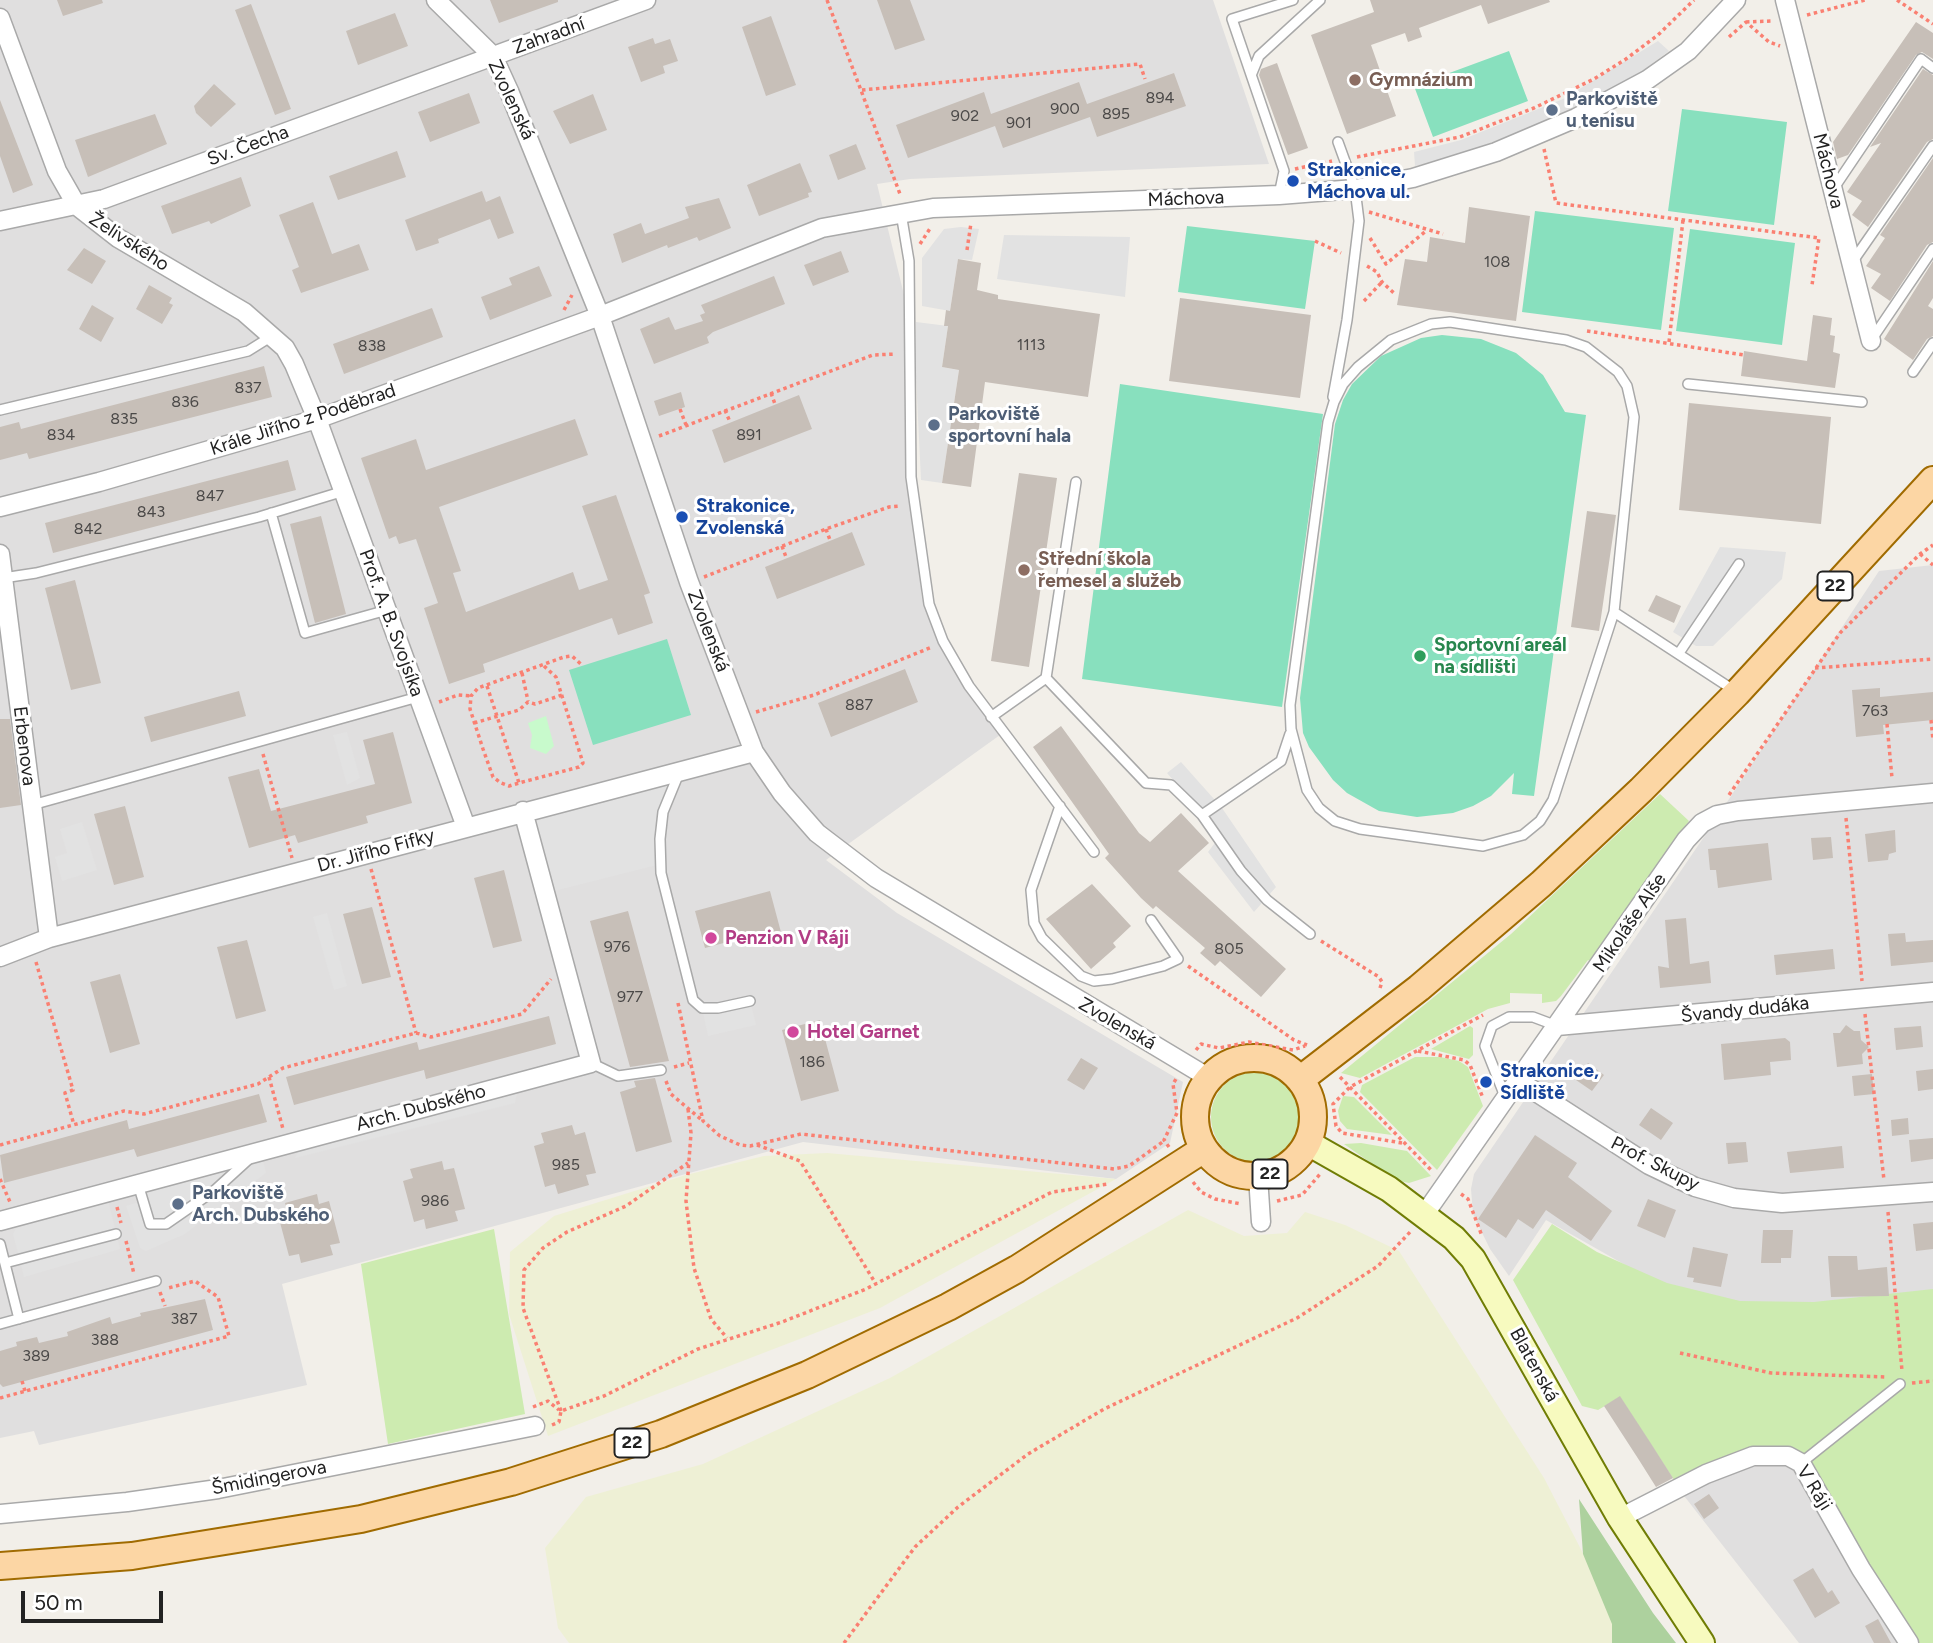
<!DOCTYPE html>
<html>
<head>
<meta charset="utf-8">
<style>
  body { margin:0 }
  #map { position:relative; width:1933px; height:1643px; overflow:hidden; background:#f2efe9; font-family:Figtree,sans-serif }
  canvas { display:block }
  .scale { position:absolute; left:21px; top:1591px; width:142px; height:32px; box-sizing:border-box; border:4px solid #222; border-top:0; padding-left:9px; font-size:21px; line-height:24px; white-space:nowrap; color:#222; -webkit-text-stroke:5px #fff; paint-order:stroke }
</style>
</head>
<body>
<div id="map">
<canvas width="1933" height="1643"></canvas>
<div class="scale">50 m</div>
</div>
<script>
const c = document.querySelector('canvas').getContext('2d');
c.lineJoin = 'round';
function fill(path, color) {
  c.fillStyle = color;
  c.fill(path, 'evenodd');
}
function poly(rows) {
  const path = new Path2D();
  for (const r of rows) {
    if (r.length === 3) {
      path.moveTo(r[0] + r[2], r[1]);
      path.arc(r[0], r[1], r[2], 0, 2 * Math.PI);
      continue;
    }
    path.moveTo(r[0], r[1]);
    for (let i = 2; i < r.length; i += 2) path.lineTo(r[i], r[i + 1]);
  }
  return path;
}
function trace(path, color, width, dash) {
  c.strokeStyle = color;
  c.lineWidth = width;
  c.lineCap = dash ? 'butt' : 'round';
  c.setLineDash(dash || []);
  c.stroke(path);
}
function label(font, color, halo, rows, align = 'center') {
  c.font = font + ' Figtree,sans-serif';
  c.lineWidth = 6;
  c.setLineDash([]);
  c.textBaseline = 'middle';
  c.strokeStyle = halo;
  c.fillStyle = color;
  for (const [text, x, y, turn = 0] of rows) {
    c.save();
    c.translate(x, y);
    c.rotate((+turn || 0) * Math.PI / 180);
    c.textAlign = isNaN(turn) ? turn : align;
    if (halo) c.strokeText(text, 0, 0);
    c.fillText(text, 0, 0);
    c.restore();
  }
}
fill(poly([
  [0,0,1213,0,1269,164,910,179,877,184,905,299,913,513,922,598,942,648,1000,735,826,860,897,913,1183,1082,1170,1143,1116,1179,803,1142,282,1284,307,1385,39,1445,34,1431,0,1438],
  [1933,565,1933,1291,1805,1304,1734,1303,1664,1287,1546,1220,1509,1276,1490,1249,1473,1214,1471,1189,1474,1174,1708,831,1879,571],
  [1774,1459,1790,1467,1802,1480,1899,1643,1799,1643,1681,1492,1743,1464]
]), '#e0dfdf');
fill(poly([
  [827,1153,1116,1179,880,1308,548,1436,509,1314,510,1252,554,1216,686,1175,764,1156],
  [1188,1210,1244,1236,1287,1233,1305,1212,1345,1225,1399,1251,1544,1478,1588,1563,1613,1624,1612,1643,569,1643,558,1628,545,1548,586,1497,703,1464,890,1378]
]), '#eef0d5');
fill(poly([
  [1660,794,1689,821,1592,963,1588,960,1561,996,1556,1001,1542,1003,1542,994,1510,993,1510,1003,1488,1009,1360,1078,1341,1073,1511,934],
  [1470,1026,1473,1028,1473,1055,1469,1059,1431,1049],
  [1415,1057,1440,1057,1459,1061,1468,1067,1483,1106,1437,1170,1360,1092,1362,1085],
  [1256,1117,45],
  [1343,1096,1354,1097,1392,1135,1347,1129,1340,1121,1338,1111],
  [1361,1143,1407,1151,1431,1176,1409,1183,1395,1180,1344,1144],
  [1552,1224,1597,1252,1667,1283,1740,1301,1814,1302,1933,1289,1933,1643,1912,1643,1812,1474,1766,1448,1659,1491,1674,1480,1620,1397,1598,1410,1582,1406,1513,1280],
  [494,1229,525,1414,388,1444,361,1264]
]), '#cdebb0');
fill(poly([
  [1579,1499,1653,1613,1676,1643,1612,1643,1612,1624,1583,1554]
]), '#add19e');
fill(poly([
  [546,716,554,746,546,754,530,748,532,735,528,723]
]), '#c8facc');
fill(poly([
  [1509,51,1528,101,1433,137,1414,86],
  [1682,109,1787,122,1774,225,1668,211],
  [1535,211,1674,228,1661,330,1522,312],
  [1187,226,1315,241,1305,309,1178,292],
  [1690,229,1795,243,1782,345,1676,331],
  [1442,335,1481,339,1516,353,1543,375,1565,412,1586,415,1534,796,1512,794,1514,773,1491,796,1473,806,1453,813,1417,817,1379,811,1347,793,1333,780,1309,747,1303,733,1300,698,1335,424,1343,400,1352,384,1381,356,1421,338],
  [1120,384,1323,414,1282,707,1082,679],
  [667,639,691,715,593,745,569,670]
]), '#88e0be');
fill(poly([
  [1658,41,1669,51,1632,79,1544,122,1454,157,1415,166,1414,152,1461,140,1563,99],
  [961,227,979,229,972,260,958,259,950,311,922,306,922,258,944,229],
  [1004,235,1130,237,1125,297,997,279],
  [916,322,948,326,942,367,959,370,942,483,921,480,915,356],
  [1720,547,1786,552,1782,579,1713,646,1696,646,1673,632],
  [347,732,360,778,347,785,333,735],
  [1181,762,1222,808,1276,887,1254,912,1208,852,1221,835,1167,773],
  [680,772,663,812,661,864,546,893,523,811],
  [82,822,97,870,62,881,55,857,67,853,60,829],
  [327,913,347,986,334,990,313,917],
  [750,1001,756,1025,708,1036,702,1008],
  [518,1090,515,1103,295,1158,301,1145],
  [262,1157,266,1173,185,1234,146,1251,140,1248,126,1206,139,1202,137,1193],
  [108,1201,120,1249,24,1277,13,1234,16,1228]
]), '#e2e2e2');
fill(poly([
  [57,0,102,0,103,3,63,16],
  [490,0,558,0,558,2,499,23],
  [877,0,910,0,925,40,895,50],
  [1370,0,1549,0,1550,2,1488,24,1481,5,1419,28,1422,37,1408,42,1405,33,1371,45,1396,116,1347,134,1311,35,1374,12],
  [251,4,291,109,275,115,235,10],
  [395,13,408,46,358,65,346,31],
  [771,16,796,85,766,96,742,27],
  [1916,22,1933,33,1933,59,1922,52,1916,55,1848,155,1837,159,1833,142],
  [653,38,655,44,670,39,678,61,663,66,665,73,641,82,628,47],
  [1277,63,1308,148,1288,155,1259,75,1261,69],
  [1923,69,1933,75,1933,139,1927,142,1868,227,1852,215,1862,201,1847,192,1881,143,1870,147],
  [1174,73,1186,106,1097,137,1090,117,1003,148,995,126,908,158,896,125,984,92,991,114,1079,82,1087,104],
  [214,84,236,104,211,127,196,113,194,106],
  [469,93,480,123,430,142,418,112],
  [593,94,607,130,570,144,553,111],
  [0,100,33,185,13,193,0,156],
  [155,114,167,144,88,177,75,140],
  [856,144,866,169,838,180,829,155],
  [397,151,406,177,338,200,329,176],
  [1933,158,1933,242,1927,245,1890,301,1871,288,1881,274,1866,266,1885,238,1880,235],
  [800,163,812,192,808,193,809,197,759,216,747,185],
  [241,177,251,206,211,224,209,221,172,234,161,206],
  [482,191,486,202,500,196,514,233,498,239,490,219,438,239,439,243,416,251,405,220],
  [719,198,731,228,699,241,697,237,668,248,667,245,622,263,613,234,641,223,645,234,689,218,685,207],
  [313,202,332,254,359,244,369,270,301,293,292,270,299,267,279,215],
  [1469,207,1530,216,1516,321,1397,305,1405,259,1427,262,1430,237,1465,243],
  [84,248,106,261,92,284,67,270],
  [841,251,849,272,813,286,804,265],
  [958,259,981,263,977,290,998,295,998,299,1100,314,1088,397,985,382,971,487,942,483,959,370,942,367,948,326,944,326,946,310,950,311],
  [1933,261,1933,298,1928,306,1933,309,1933,336,1927,339,1913,360,1884,339],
  [539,266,552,296,490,320,481,297,512,285,509,278],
  [774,276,785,304,713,332,707,337,709,343,654,364,640,329,669,317,675,330,703,321,700,315,705,313,701,305],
  [149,285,172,298,169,303,173,305,162,324,136,309],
  [1180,298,1311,315,1300,398,1169,381],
  [92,305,114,318,101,342,79,329],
  [432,308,443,337,344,374,333,344],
  [1813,315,1832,318,1830,335,1835,336,1833,352,1840,354,1835,388,1741,376,1744,351,1807,361],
  [264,366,272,397,29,459,27,453,0,460,0,427,19,422,21,429],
  [681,392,685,407,659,416,654,401],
  [799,395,812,429,724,463,712,430],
  [1689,403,1831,417,1821,524,1679,510],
  [575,419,588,455,439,507,461,571,453,573,466,612,573,572,579,590,608,580,582,506,616,495,650,593,644,595,653,623,618,635,612,618,483,664,485,672,449,684,424,608,438,603,416,539,399,544,396,536,389,539,361,458,416,439,426,470],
  [288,460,296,490,53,553,45,523],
  [1019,473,1057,478,1029,667,991,661],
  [1587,511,1616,515,1599,631,1571,627],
  [321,516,346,614,315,623,290,524],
  [852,532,865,565,777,599,765,567],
  [75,580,101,683,71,690,45,588],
  [1656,595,1681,606,1674,623,1648,611],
  [905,669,918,702,831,737,818,703],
  [1880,688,1880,697,1933,692,1933,720,1883,725,1884,734,1856,737,1852,690],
  [239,691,246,716,151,742,144,717],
  [0,719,10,719,21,805,0,808],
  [1061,726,1139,833,1150,842,1181,813,1209,843,1178,871,1286,969,1261,997,1220,961,1215,966,1200,953,1205,948,1156,906,1153,909,1141,898,1105,858,1109,854,1033,747],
  [393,732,412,803,366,816,368,823,298,843,295,835,249,848,228,777,259,769,271,811,375,784,363,740],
  [125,806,144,877,114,885,94,814],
  [1895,830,1896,852,1889,854,1888,860,1868,862,1865,834],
  [1831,837,1833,858,1813,860,1811,838],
  [1768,843,1772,880,1718,888,1716,870,1710,870,1708,849],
  [504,870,522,941,493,948,474,878],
  [1092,884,1131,926,1113,943,1116,947,1091,969,1046,919],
  [770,891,782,936,763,941,761,933,705,948,695,911],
  [372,907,391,977,362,984,343,914],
  [628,911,669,1061,630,1067,590,921],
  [1686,918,1690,964,1709,961,1711,983,1660,988,1658,966,1669,968,1665,920],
  [1905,933,1906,942,1933,940,1933,962,1891,966,1888,934],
  [247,940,266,1011,236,1019,217,947],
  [1833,949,1835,969,1776,975,1774,955],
  [120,974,140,1044,110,1053,90,982],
  [549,1016,556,1044,426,1079,424,1070,294,1105,286,1077,417,1042,419,1050],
  [820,1020,839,1091,801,1101,782,1030],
  [1846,1025,1854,1031,1860,1031,1861,1040,1869,1047,1862,1054,1863,1064,1837,1067,1833,1033,1840,1033],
  [1921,1026,1923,1047,1896,1050,1894,1028],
  [1785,1038,1790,1042,1791,1060,1770,1062,1771,1075,1724,1080,1721,1044],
  [1081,1058,1098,1068,1084,1090,1067,1080],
  [1588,1063,1604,1075,1592,1091,1576,1080],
  [1933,1069,1933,1089,1918,1091,1916,1071],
  [1872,1074,1874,1094,1854,1096,1852,1076],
  [655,1078,672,1142,636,1152,620,1092,636,1087,634,1081],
  [259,1094,267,1122,137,1157,134,1149,4,1183,0,1155,127,1120,129,1129],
  [1651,1108,1673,1123,1661,1140,1639,1125],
  [1908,1118,1909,1134,1892,1136,1891,1120],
  [572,1125,575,1135,585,1132,596,1173,586,1175,589,1185,558,1194,555,1184,545,1187,534,1146,544,1143,541,1133],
  [1535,1135,1577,1163,1568,1177,1612,1211,1591,1241,1546,1210,1533,1229,1518,1219,1506,1238,1478,1219],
  [1933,1138,1933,1159,1911,1162,1909,1140],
  [1746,1142,1748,1162,1728,1164,1726,1143],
  [1842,1146,1844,1168,1790,1173,1787,1152],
  [442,1161,444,1170,454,1168,465,1209,455,1211,458,1221,426,1229,424,1219,414,1222,403,1181,413,1178,410,1169],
  [317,1194,319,1204,329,1201,340,1243,330,1245,333,1255,301,1263,299,1254,289,1256,278,1215,288,1212,285,1203],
  [1648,1199,1676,1210,1665,1238,1637,1226],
  [1933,1222,1933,1249,1916,1251,1913,1224],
  [1763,1230,1793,1230,1791,1258,1781,1258,1781,1263,1761,1263],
  [1693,1247,1728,1254,1721,1287,1693,1282,1694,1278,1687,1277],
  [1828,1256,1857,1256,1858,1270,1887,1267,1889,1296,1831,1297],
  [205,1299,213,1330,3,1387,0,1384,0,1351,17,1346,16,1342,37,1337,39,1343,68,1336,67,1332,110,1317,112,1324,141,1316,140,1313],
  [1620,1396,1650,1442,1673,1478,1656,1487,1639,1460,1604,1406],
  [1709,1494,1719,1508,1704,1519,1694,1504],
  [1813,1568,1828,1593,1832,1590,1840,1603,1815,1618,1793,1580],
  [1878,1619,1891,1643,1874,1643,1865,1626]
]), '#c7bfb8');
const lane = poly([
  [1252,73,1259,56,1320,0],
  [1834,188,1921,59,1933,68],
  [1279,195,1284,171,1232,19,1293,0],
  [901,213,909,261,911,477,929,604,943,641,969,686,1094,852],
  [1853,261,1933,146],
  [1450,322,1566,340,1586,347,1618,372,1627,386,1634,417,1614,612,1553,800,1540,821,1523,835,1483,846,1360,829,1335,821,1319,808,1307,790,1291,729,1290,705,1328,422,1334,402,1343,384,1358,367,1391,340,1431,324,1450,322],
  [1872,339,1933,249],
  [1913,372,1933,343],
  [1688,384,1862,402],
  [1333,397,1347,320,1359,221,1355,189,1338,142],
  [0,410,248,351,272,336],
  [271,513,305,633,387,610],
  [3,578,36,573,259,517,344,491],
  [1614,612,1735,691],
  [1679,653,1739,564],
  [1046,678,1076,482],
  [991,717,1046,678,1146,783,1171,785,1202,815,1241,871,1267,900,1310,934],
  [679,773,663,812,660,839,661,873,693,1000,702,1008,718,1008,750,1001],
  [32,805,418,697],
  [1060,806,1031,890,1034,923,1042,938,1081,976,1094,981,1112,979,1163,966,1178,959,1151,920],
  [1202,815,1281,761,1290,734],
  [591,1063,618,1076,661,1070],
  [1506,1099,1485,1046,1492,1026,1509,1017,1533,1017,1557,1026],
  [138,1184,150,1224,166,1224,215,1190,249,1159],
  [0,1244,19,1319],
  [5,1263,116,1234],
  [0,1324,156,1281],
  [1801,1463,1900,1384]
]);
const street = poly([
  [436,0,493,56,509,91,600,316,689,582,736,705,754,752,782,793,817,833,876,878,1209,1078],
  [1785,0,1871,341],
  [0,18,57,171,77,206,118,238,244,312,285,348,294,364,317,419,466,827],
  [0,221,104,199,646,0],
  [0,507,99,482,317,419,600,316,822,228,933,208,1279,195,1355,189,1413,178,1496,152,1576,118,1647,80,1688,51,1736,0],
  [0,554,49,938],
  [0,957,49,938,754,752],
  [1557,1026,1933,992],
  [1519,1081,1649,1165,1695,1187,1734,1198,1782,1203,1933,1192],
  [1258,1176,1261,1222],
  [1424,1215,1686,840,1702,823,1717,815,1738,811,1933,793],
  [0,1221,591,1063,523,811],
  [0,1514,127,1502,218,1489,535,1426],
  [1620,1518,1706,1474,1753,1456,1788,1456,1801,1463,1861,1569,1909,1643]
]);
const secondary = poly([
  [1308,1143,1389,1189,1454,1238,1473,1259,1620,1518,1702,1643]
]);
const primary = poly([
  [1254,1117,59],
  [1301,1079,1419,988,1541,884,1641,790,1737,693,1933,480],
  [0,1566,132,1556,361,1519,511,1482,661,1434,807,1375,948,1307,1017,1269,1204,1149]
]);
trace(lane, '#a9a9a9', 12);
trace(street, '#a9a9a9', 21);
trace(secondary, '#707d05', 28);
trace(primary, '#a06b00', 30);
trace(poly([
  [827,0,900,194],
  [1897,0,1933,24],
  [1807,15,1865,0],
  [1746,22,1773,21],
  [1729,37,1746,22,1769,42,1780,46],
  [862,90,1140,64,1145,79],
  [1544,149,1556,203,1819,238,1812,285],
  [1357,157,1460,137,1534,108,1594,79,1626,59,1658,35,1694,0],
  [1295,169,1332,161],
  [1369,212,1443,234],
  [1370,238,1386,264,1426,231],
  [1315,241,1341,253],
  [920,244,931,227],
  [967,250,971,223],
  [1367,266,1377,272,1382,282,1396,295],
  [1364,301,1382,282],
  [564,310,572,295],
  [1587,331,1744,355],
  [1669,342,1683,220],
  [771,393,775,404],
  [680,409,686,425],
  [725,410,730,422],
  [659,436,873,355,896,354],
  [826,529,830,540],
  [782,546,786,557],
  [1920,554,1933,565],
  [704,577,826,529,889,507,901,506],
  [544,666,556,677,583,763,579,767,519,783,509,786,501,783,493,777,483,749,470,709,471,696,478,688,564,657,572,656,583,666],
  [1815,668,1933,659],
  [522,673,528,701],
  [487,686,519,783],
  [439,702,458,695,471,696],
  [756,712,814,695,932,647],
  [1931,720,1933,740],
  [474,723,519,710,528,702,535,704,562,695],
  [1887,724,1892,778],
  [263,754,292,858],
  [1729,795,1840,633,1920,554,1933,545],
  [1846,818,1862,981],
  [371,869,416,1033],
  [1321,941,1379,977,1382,982,1380,988],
  [36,962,73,1090,65,1093,74,1125],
  [1188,966,1294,1040,1307,1045],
  [678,1003,703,1121,720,1136,740,1145,750,1146,801,1134,1114,1169,1129,1166,1164,1141],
  [1865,1014,1884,1180],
  [1196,1050,1201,1044,1219,1048,1249,1042,1293,1050,1305,1046],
  [1418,1051,1464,1060,1470,1065,1483,1098],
  [674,1067,689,1063],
  [269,1077,283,1129],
  [1340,1077,1433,1172],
  [666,1081,671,1094,703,1121],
  [688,1109,691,1133,686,1201,694,1268,711,1319,727,1338],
  [1402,1143,1342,1133,1336,1126,1333,1104,1350,1087,1483,1015],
  [0,1145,124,1111,144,1114,258,1084,283,1068,416,1033,431,1037,522,1014,551,979],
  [757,1145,800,1161,876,1284],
  [1169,1147,1164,1140,1177,1113,1173,1084,1176,1079],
  [0,1179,10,1202],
  [1193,1182,1201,1192,1215,1199,1241,1204],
  [1461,1194,1468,1199,1482,1236],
  [1277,1201,1302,1195,1321,1173],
  [117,1207,121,1223],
  [1888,1212,1902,1371],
  [126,1241,134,1274],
  [160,1292,165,1306],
  [1680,1353,1771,1373,1885,1377],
  [22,1381,25,1391],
  [1912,1383,1933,1381],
  [0,1398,229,1336,218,1297,195,1281,168,1288],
  [533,1407,548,1401,559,1410],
  [561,1411,523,1308,524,1270,543,1248,567,1232,626,1206,688,1163],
  [552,1425,559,1422,561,1411,604,1396,698,1349,782,1322,866,1289,1052,1192,1108,1184],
  [844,1643,915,1547,958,1507,1028,1454,1104,1409,1297,1318,1378,1266,1411,1231]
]), '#fa8072', 3.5, [3.5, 3.5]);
trace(lane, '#fff', 9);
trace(street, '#fff', 18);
trace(secondary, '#f7fabf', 24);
trace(primary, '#fcd6a4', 26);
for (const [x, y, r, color] of [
  [1355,80,7,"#8d6e63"],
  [1552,110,7,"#5c6f8a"],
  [1293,181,7,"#1a4fb4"],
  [934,425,7,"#5c6f8a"],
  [682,517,7,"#1a4fb4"],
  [1024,570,7,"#8d6e63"],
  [1420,656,7,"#2e9e5b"],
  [711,938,7,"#d1479c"],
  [793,1032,7,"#d1479c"],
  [1486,1082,7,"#1a4fb4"],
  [178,1204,7,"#5c6f8a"]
]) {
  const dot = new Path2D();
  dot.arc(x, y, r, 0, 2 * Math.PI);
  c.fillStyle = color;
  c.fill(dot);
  trace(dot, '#fff', 2.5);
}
label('16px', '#4b4948', null, [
  ["894",1160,98],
  ["900",1065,109],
  ["895",1116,114],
  ["902",965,116],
  ["901",1019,123],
  ["108",1497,262],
  ["1113",1031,345],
  ["838",372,346],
  ["837",248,388],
  ["836",185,402],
  ["835",124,419],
  ["834",61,435],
  ["891",749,435],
  ["847",210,496],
  ["843",151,512],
  ["842",88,529],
  ["887",859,705],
  ["763",1875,711],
  ["976",617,947],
  ["805",1229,949],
  ["977",630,997],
  ["186",812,1062],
  ["985",566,1165],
  ["986",435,1201],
  ["387",184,1319],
  ["388",105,1340],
  ["389",36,1356]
]);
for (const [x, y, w] of [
  [1835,586,35],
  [1270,1174,35],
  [632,1443,35]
]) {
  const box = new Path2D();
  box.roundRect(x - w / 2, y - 14.5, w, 29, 5);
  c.fillStyle = '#fff';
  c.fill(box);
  trace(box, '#222', 2);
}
label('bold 18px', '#222', null, [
  ["22",1835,586],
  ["22",1270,1174],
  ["22",632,1443]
]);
label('19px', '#222', '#fff', [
  ["Zahradní",549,36,-20],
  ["Zvolenská",511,100,65],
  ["Sv. Čecha",248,146,-20],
  ["Máchova",1828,171,76],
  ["Máchova",1186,199,-2],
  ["Želivského",129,242,33],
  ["Krále Jiřího z Poděbrad",303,420,-18],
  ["Prof. A. B. Svojsíka",391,623,70],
  ["Zvolenská",708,631,69],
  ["Erbenova",24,746,83],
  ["Dr. Jiřího Fifky",376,851,-15],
  ["Mikoláše Alše",1630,923,-56],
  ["Švandy dudáka",1745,1010,-6],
  ["Zvolenská",1117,1024,30],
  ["Arch. Dubského",421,1108,-15],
  ["Prof. Skupy",1655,1164,27],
  ["Blatenská",1534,1365,61],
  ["Šmidingerova",269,1478,-11],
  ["V Ráji",1814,1488,58]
]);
label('bold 19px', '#785e54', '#fff', [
  ["Gymnázium",1369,80],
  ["Střední škola",1038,559],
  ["řemesel a služeb",1038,581]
], 'left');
label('bold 19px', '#4e5e75', '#fff', [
  ["Parkoviště",1566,99],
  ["u tenisu",1566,121],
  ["Parkoviště",948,414],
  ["sportovní hala",948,436],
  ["Parkoviště",192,1193],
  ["Arch. Dubského",192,1215]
], 'left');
label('bold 19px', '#164399', '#fff', [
  ["Strakonice,",1307,170],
  ["Máchova ul.",1307,192],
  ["Strakonice,",696,506],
  ["Zvolenská",696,528],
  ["Strakonice,",1500,1071],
  ["Sídliště",1500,1093]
], 'left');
label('bold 19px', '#27864d', '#fff', [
  ["Sportovní areál",1434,645],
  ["na sídlišti",1434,667]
], 'left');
label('bold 19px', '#b23c85', '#fff', [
  ["Penzion V Ráji",725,938],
  ["Hotel Garnet",807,1032]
], 'left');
</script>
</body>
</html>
